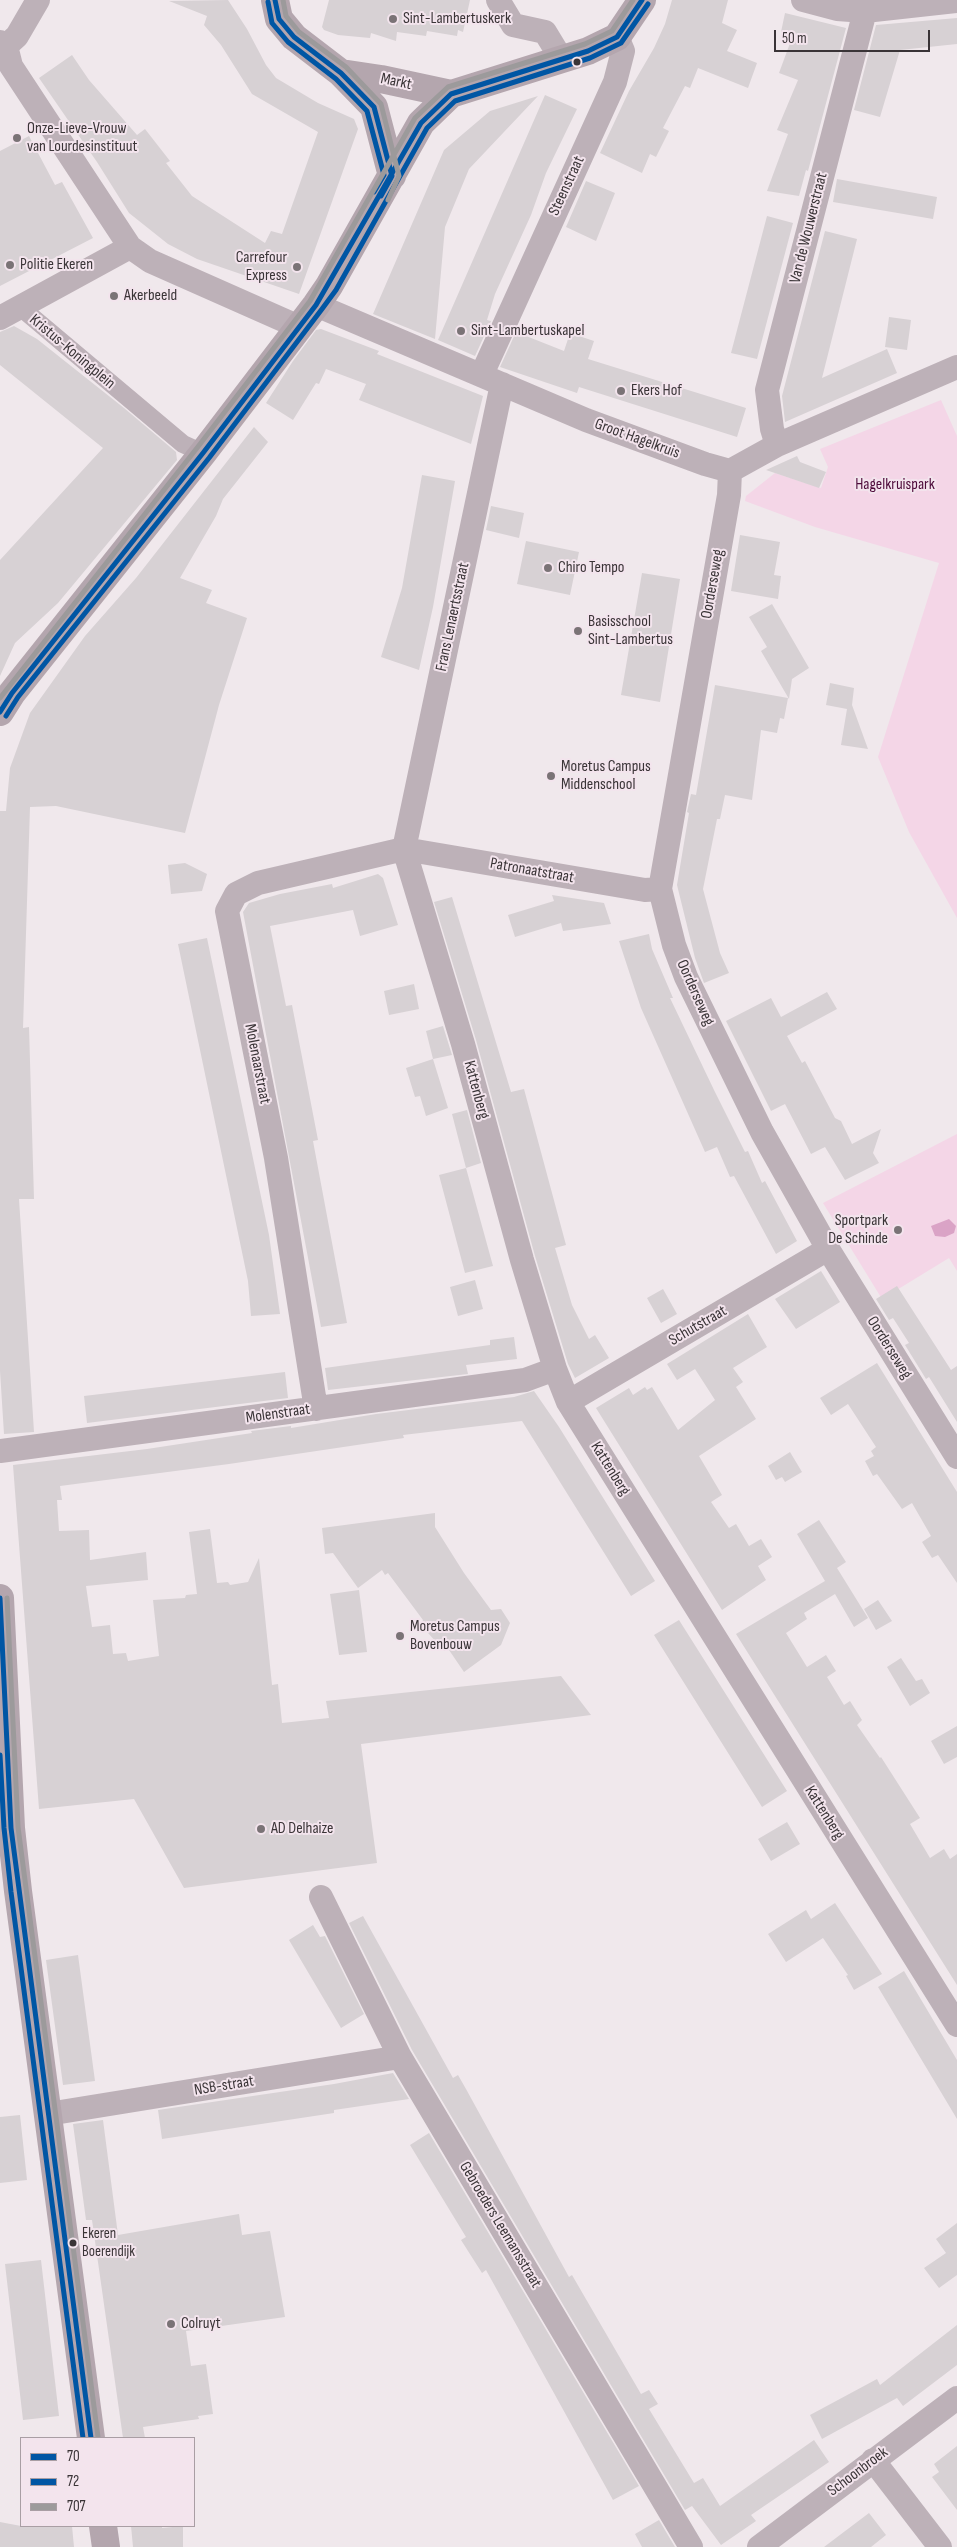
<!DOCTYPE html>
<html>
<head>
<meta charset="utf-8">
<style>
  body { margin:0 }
  #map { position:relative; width:957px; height:2547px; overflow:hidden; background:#f0e8ec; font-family:"Sofia Sans Condensed",sans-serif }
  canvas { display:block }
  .legend { position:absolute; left:20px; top:2437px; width:175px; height:90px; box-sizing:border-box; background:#f3e4ed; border:1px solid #a99ea4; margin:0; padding:6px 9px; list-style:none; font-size:15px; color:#3a3437 }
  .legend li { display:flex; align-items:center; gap:10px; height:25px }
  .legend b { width:25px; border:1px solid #a99ea4 }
  .scale { position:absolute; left:774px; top:30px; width:156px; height:22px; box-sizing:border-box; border:2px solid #3a3437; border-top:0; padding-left:6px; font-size:15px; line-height:18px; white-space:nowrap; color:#3a3437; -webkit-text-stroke:4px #f3e4ed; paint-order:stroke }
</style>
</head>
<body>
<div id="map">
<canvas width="957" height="2547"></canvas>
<ul class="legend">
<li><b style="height:6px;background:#0056a4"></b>70</li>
<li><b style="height:6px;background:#0056a4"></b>72</li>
<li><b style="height:6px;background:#9c9a9b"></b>707</li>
</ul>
<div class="scale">50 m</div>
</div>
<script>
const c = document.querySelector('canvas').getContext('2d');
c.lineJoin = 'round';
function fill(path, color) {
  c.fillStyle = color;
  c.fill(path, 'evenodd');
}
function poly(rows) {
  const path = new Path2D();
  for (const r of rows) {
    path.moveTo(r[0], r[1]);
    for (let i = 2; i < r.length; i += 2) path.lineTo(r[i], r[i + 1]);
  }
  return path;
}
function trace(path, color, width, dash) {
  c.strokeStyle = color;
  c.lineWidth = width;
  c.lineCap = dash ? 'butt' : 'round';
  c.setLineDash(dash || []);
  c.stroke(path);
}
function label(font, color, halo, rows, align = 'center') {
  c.font = font + ' "Sofia Sans Condensed",sans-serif';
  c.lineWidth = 4;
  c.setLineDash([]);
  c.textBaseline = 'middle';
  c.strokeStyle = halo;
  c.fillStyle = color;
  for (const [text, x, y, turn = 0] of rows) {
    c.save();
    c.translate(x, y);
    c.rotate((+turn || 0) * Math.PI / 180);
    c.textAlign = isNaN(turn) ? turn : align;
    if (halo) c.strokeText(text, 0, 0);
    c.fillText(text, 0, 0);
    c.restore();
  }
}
fill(poly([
  [941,400,957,436,957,918,909,832,878,757,939,563,815,527,745,501,746,496,775,473,821,488,828,467,820,449],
  [957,1134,957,1271,949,1258,882,1299,823,1203]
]), '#f4d6e7');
fill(poly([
  [949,1219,956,1226,954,1233,945,1237,935,1236,931,1226]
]), '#daa3c6');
fill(poly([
  [228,0,247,29,266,65,276,78,318,103,354,119,358,129,299,294,197,259,168,244,129,213,97,162,39,78,72,55,89,80,137,135,145,129,170,161,166,163,192,196,265,243,271,231,282,234,318,132,252,94,221,45,204,25,207,16,169,1],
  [329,0,470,0,463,32,458,30,457,36,427,31,426,36,397,32,396,41,371,33,370,38,338,35,324,30,322,27],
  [672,0,728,0,722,23,737,30,727,51,757,63,748,88,698,68,690,88,685,86,663,128,669,131,656,157,650,154,642,173,600,153,629,91,654,48,665,24],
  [785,13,846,28,808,171,806,170,799,196,767,191,788,134,777,130,798,80,779,73,793,35,781,32],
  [957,18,957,44,900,50,880,117,854,110,876,25],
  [545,95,577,109,546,173,531,215,495,294,487,320,491,321,475,356,438,340],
  [538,96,469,169,445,227,435,339,373,314,444,150,490,111],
  [29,136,55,185,62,182,93,238,0,286,0,151],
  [837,179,937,197,933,219,833,202],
  [586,181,615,193,596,241,566,227],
  [767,216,793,223,757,359,731,353],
  [825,231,857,239,822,378,887,349,897,373,785,422,782,396],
  [889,317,911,320,907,350,885,347],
  [14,326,37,339,124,408,176,452,177,460,58,603,15,643,0,676,0,560,103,448,0,365,0,332],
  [321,329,379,351,377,354,483,396,471,444,359,400,366,384,326,369,319,384,316,383,293,420,266,403,293,361,316,330],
  [516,332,564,351,570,333,594,341,588,359,746,408,737,437,579,387,577,393,500,367],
  [254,427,268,442,223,499,216,516,180,578,212,590,206,603,247,618,219,705,185,833,56,806,30,807,23,1028,29,1027,34,1199,19,1199,34,1432,4,1434,0,1371,0,811,6,811,10,768,30,713,85,636,136,578],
  [797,456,800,462,826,472,819,488,766,470],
  [422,475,455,481,433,607,419,670,381,657,402,588],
  [491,506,524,513,519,538,486,530],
  [740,535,780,542,774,575,781,576,778,599,731,591],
  [526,541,579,552,570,595,517,584],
  [642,573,680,579,660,702,621,695],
  [772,604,809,668,792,679,789,699,761,651,767,647,749,617],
  [830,683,854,688,852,705,868,749,841,745,847,709,826,705],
  [715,685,788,698,784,719,780,718,777,733,761,730,752,800,725,795,720,819,717,819,703,889,720,953,729,973,704,983,695,958,677,885,689,813,687,812,691,794,696,795],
  [185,863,207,874,202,891,171,894,168,865],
  [378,874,383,878,398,925,360,936,353,910,270,926,286,1006,292,1005,318,1140,313,1141,347,1323,321,1327,243,912,249,903,280,894,332,884,333,888],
  [552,895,604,903,611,924,563,931,561,923,515,937,508,915,554,901],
  [452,897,511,1092,524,1089,566,1245,555,1248,572,1305,589,1339,595,1335,609,1358,575,1378,568,1364,535,1256,476,1040,434,902],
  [649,934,652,949,673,998,670,998,714,1090,745,1152,748,1151,762,1183,765,1181,797,1241,776,1254,734,1176,730,1177,717,1147,705,1152,641,1008,619,941],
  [207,938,269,1235,280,1314,251,1316,248,1281,178,944],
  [414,984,419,1009,389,1015,384,991],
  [827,992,837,1009,787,1036,802,1063,805,1061,835,1118,841,1121,852,1144,881,1129,873,1153,879,1163,845,1180,825,1147,811,1154,785,1104,771,1111,726,1021,771,998,781,1017],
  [443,1026,452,1055,433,1059,426,1031],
  [433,1059,448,1108,426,1116,420,1096,415,1097,406,1068],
  [467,1110,481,1163,466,1168,493,1266,465,1273,439,1175,466,1168,452,1114],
  [821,1271,840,1302,796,1329,775,1299],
  [475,1280,483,1309,458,1316,450,1287],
  [897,1286,951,1370,957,1366,957,1422,929,1377,926,1379,905,1345,909,1343,893,1318,889,1320,876,1299],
  [663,1289,677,1314,661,1323,647,1298],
  [748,1314,767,1347,733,1368,743,1382,736,1387,756,1419,699,1456,722,1495,711,1502,729,1528,736,1524,749,1546,761,1539,772,1557,758,1566,766,1580,722,1610,596,1408,629,1388,633,1395,645,1387,647,1390,652,1387,678,1430,715,1400,695,1369,677,1380,667,1364],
  [514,1337,517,1359,466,1365,468,1374,328,1390,325,1368,490,1345,490,1340],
  [877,1363,957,1492,957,1583,938,1555,932,1558,922,1542,931,1536,912,1503,902,1509,877,1474,873,1476,865,1461,874,1456,871,1451,876,1447,848,1404,831,1415,820,1398],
  [285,1372,288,1398,87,1423,84,1396],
  [534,1391,559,1427,655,1581,631,1596,522,1421,403,1435,404,1438,229,1464,60,1486,62,1500,57,1500,59,1531,89,1530,90,1560,146,1552,148,1580,86,1586,92,1627,110,1625,113,1654,126,1653,128,1661,159,1656,153,1600,185,1598,186,1595,197,1594,189,1532,210,1529,217,1583,228,1582,230,1585,248,1582,259,1558,272,1685,278,1684,282,1723,329,1718,326,1701,561,1676,591,1715,361,1744,377,1863,184,1888,134,1799,39,1809,13,1465,147,1449,252,1433,251,1431,291,1426,291,1428,376,1414,514,1397],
  [790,1452,802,1472,785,1482,782,1477,776,1480,768,1466],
  [435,1513,435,1527,464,1573,491,1610,501,1609,510,1623,501,1645,464,1672,449,1650,444,1651,421,1625,423,1620,388,1573,385,1575,382,1570,358,1588,333,1553,325,1554,322,1528],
  [819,1520,846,1562,837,1568,868,1618,854,1627,835,1594,804,1613,807,1619,786,1633,807,1667,826,1655,836,1671,827,1677,844,1705,850,1701,862,1720,857,1725,880,1758,881,1757,920,1818,910,1824,930,1858,944,1849,950,1859,957,1854,957,1985,736,1634,825,1581,797,1534],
  [359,1590,367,1652,339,1655,330,1594],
  [878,1600,892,1621,876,1630,864,1609],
  [679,1620,787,1791,762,1807,654,1635],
  [901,1658,916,1681,922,1679,930,1693,910,1706,887,1667],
  [957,1726,957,1757,944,1764,931,1741],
  [787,1822,800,1844,771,1861,758,1839],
  [835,1903,882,1974,854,1990,846,1976,848,1975,823,1938,786,1962,768,1934,806,1910,811,1919],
  [363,1916,453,2078,458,2075,466,2089,569,2277,572,2275,641,2394,649,2390,658,2404,649,2409,694,2483,703,2478,720,2506,814,2440,829,2462,751,2515,756,2521,721,2545,692,2506,685,2510,412,2050,349,1923],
  [313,1925,320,1937,325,1936,364,2014,341,2028,289,1940],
  [78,1955,95,2081,63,2085,46,1960],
  [904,1971,957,2060,957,2119,878,1987],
  [393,2073,409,2099,334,2110,334,2113,162,2139,158,2110,334,2084],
  [20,2115,27,2180,0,2183,0,2117],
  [103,2120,118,2235,239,2214,242,2235,270,2231,285,2317,186,2331,191,2366,206,2364,213,2414,198,2416,199,2419,143,2427,145,2438,123,2438,92,2220,86,2220,73,2124],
  [429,2133,639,2486,613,2500,486,2270,482,2273,461,2240,466,2237,410,2145],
  [957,2223,957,2275,939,2288,924,2268,946,2253,936,2239],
  [41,2260,59,2416,23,2420,5,2264],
  [957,2325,957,2365,903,2406,897,2398,822,2439,810,2415,877,2379,880,2385],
  [957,2446,957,2510,932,2477,939,2472,934,2464],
  [869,2513,886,2535,871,2547,824,2547],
  [659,2520,675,2547,642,2547,635,2534],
  [0,2522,21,2526,72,2526,74,2547,0,2547],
  [131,2526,162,2526,162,2528,183,2526,183,2547,133,2547]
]), '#d7d1d4');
trace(poly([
  [19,306,183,444,203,453]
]), '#bdb1b8', 18);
trace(poly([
  [498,0,513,25,545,32,562,60],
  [803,0,837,9,865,11,957,1],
  [0,42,6,46,11,66,130,247,150,261,299,327],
  [6,46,17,36,38,0],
  [316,305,586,420,705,464,730,471,777,445,957,367],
  [0,318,130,247],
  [482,374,615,82,623,51,617,37],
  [502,384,404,849,463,1044,522,1260,555,1369,568,1402,957,2025],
  [777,445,772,429,767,390,865,11],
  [730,471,729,495,660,889,674,945,686,977,762,1132,828,1249,957,1457],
  [568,1402,828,1249],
  [316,1409,276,1158,227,911,236,894,258,883,404,849,645,890,660,889],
  [0,1451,525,1380,555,1369],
  [321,1897,400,2057,691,2547],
  [48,2114,400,2057],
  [873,2460,940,2547],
  [759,2547,957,2398]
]), '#bdb1b8', 24);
trace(poly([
  [275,0,279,19,294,37,341,73,374,107,392,176],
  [341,73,381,79,451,94],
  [0,712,12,693,203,453,316,305,329,286,421,123,451,94,588,51,617,37,642,0],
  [0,1598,11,1828,18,1891,91,2438],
  [103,2526,106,2547]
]), '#b4a6ae', 28);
trace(poly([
  [275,0,279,19,294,37,341,73,374,107,392,176,381,196],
  [0,712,12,693,203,453,316,305,421,123,451,94,588,51,617,37,642,0],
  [0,1598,11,1828,91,2438]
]), '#0056a4', 5);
trace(poly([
  [268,2,272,23,288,42,336,79,367,111,384,175,374,192],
  [6,716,18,697,209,458,322,309,336,290,427,128,455,101,590,58,621,43,648,4],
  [0,1755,4,1828,11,1892,83,2438]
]), '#0056a4', 5);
trace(poly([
  [283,0,286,16,299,32,346,67,381,104,399,176,388,200],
  [0,698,197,448,310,301,415,118,448,87,585,44,612,31,633,0],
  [7,1598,18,1827,98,2437]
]), '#9c9a9b', 5);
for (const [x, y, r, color] of [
  [393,19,5,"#7a7376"],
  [577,62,4.5,"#3a3437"],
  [17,138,5,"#7a7376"],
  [10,265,5,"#7a7376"],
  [297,267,5,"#7a7376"],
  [114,296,5,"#7a7376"],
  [461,331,5,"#7a7376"],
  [621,391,5,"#7a7376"],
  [548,568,5,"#7a7376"],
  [578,631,5,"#7a7376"],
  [551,776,5,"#7a7376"],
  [898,1230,5,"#7a7376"],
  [400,1636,5,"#7a7376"],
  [261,1829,5,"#7a7376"],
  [73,2243,4.5,"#3a3437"],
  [171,2324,5,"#7a7376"]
]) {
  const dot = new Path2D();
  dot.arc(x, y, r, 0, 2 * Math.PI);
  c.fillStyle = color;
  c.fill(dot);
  trace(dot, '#f3e4ed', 2);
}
label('15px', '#3a3437', '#f3e4ed', [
  ["Ekeren",82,2234],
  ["Boerendijk",82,2252]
], 'left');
label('16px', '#3a3437', '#f3e4ed', [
  ["Sint-Lambertuskerk",403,19],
  ["Onze-Lieve-Vrouw",27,129],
  ["van Lourdesinstituut",27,147],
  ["Carrefour",287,258,"right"],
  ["Express",287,276,"right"],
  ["Politie Ekeren",20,265],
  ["Akerbeeld",124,296],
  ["Sint-Lambertuskapel",471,331],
  ["Ekers Hof",631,391],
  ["Chiro Tempo",558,568],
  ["Basisschool",588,622],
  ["Sint-Lambertus",588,640],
  ["Moretus Campus",561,767],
  ["Middenschool",561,785],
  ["Sportpark",888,1221,"right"],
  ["De Schinde",888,1239,"right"],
  ["Moretus Campus",410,1627],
  ["Bovenbouw",410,1645],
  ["AD Delhaize",271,1829],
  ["Colruyt",181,2324]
], 'left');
label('16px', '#3a3437', '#f3e4ed', [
  ["Markt",396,82,12],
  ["Steenstraat",567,186,-65],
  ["Van de Wouwerstraat",809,228,-76],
  ["Kristus-Koningplein",72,352,40],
  ["Groot Hagelkruis",637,439,20],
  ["Oorderseweg",713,584,-80],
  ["Frans Lenaertsstraat",453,617,-78],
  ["Patronaatstraat",532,871,10],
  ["Oorderseweg",695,993,66],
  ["Molenaarstraat",257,1064,79],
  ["Kattenberg",476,1090,75],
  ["Schutstraat",698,1326,-30],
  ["Oorderseweg",889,1348,58],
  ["Molenstraat",278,1414,-8],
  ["Kattenberg",610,1469,58],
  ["Kattenberg",824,1813,58],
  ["NSB-straat",224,2086,-9],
  ["Gebroeders Leemansstraat",500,2225,59],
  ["Schoonbroek",858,2472,-37]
]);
label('16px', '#4e0b3b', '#f3e4ed', [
  ["Hagelkruispark",895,485]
]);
</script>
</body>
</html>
